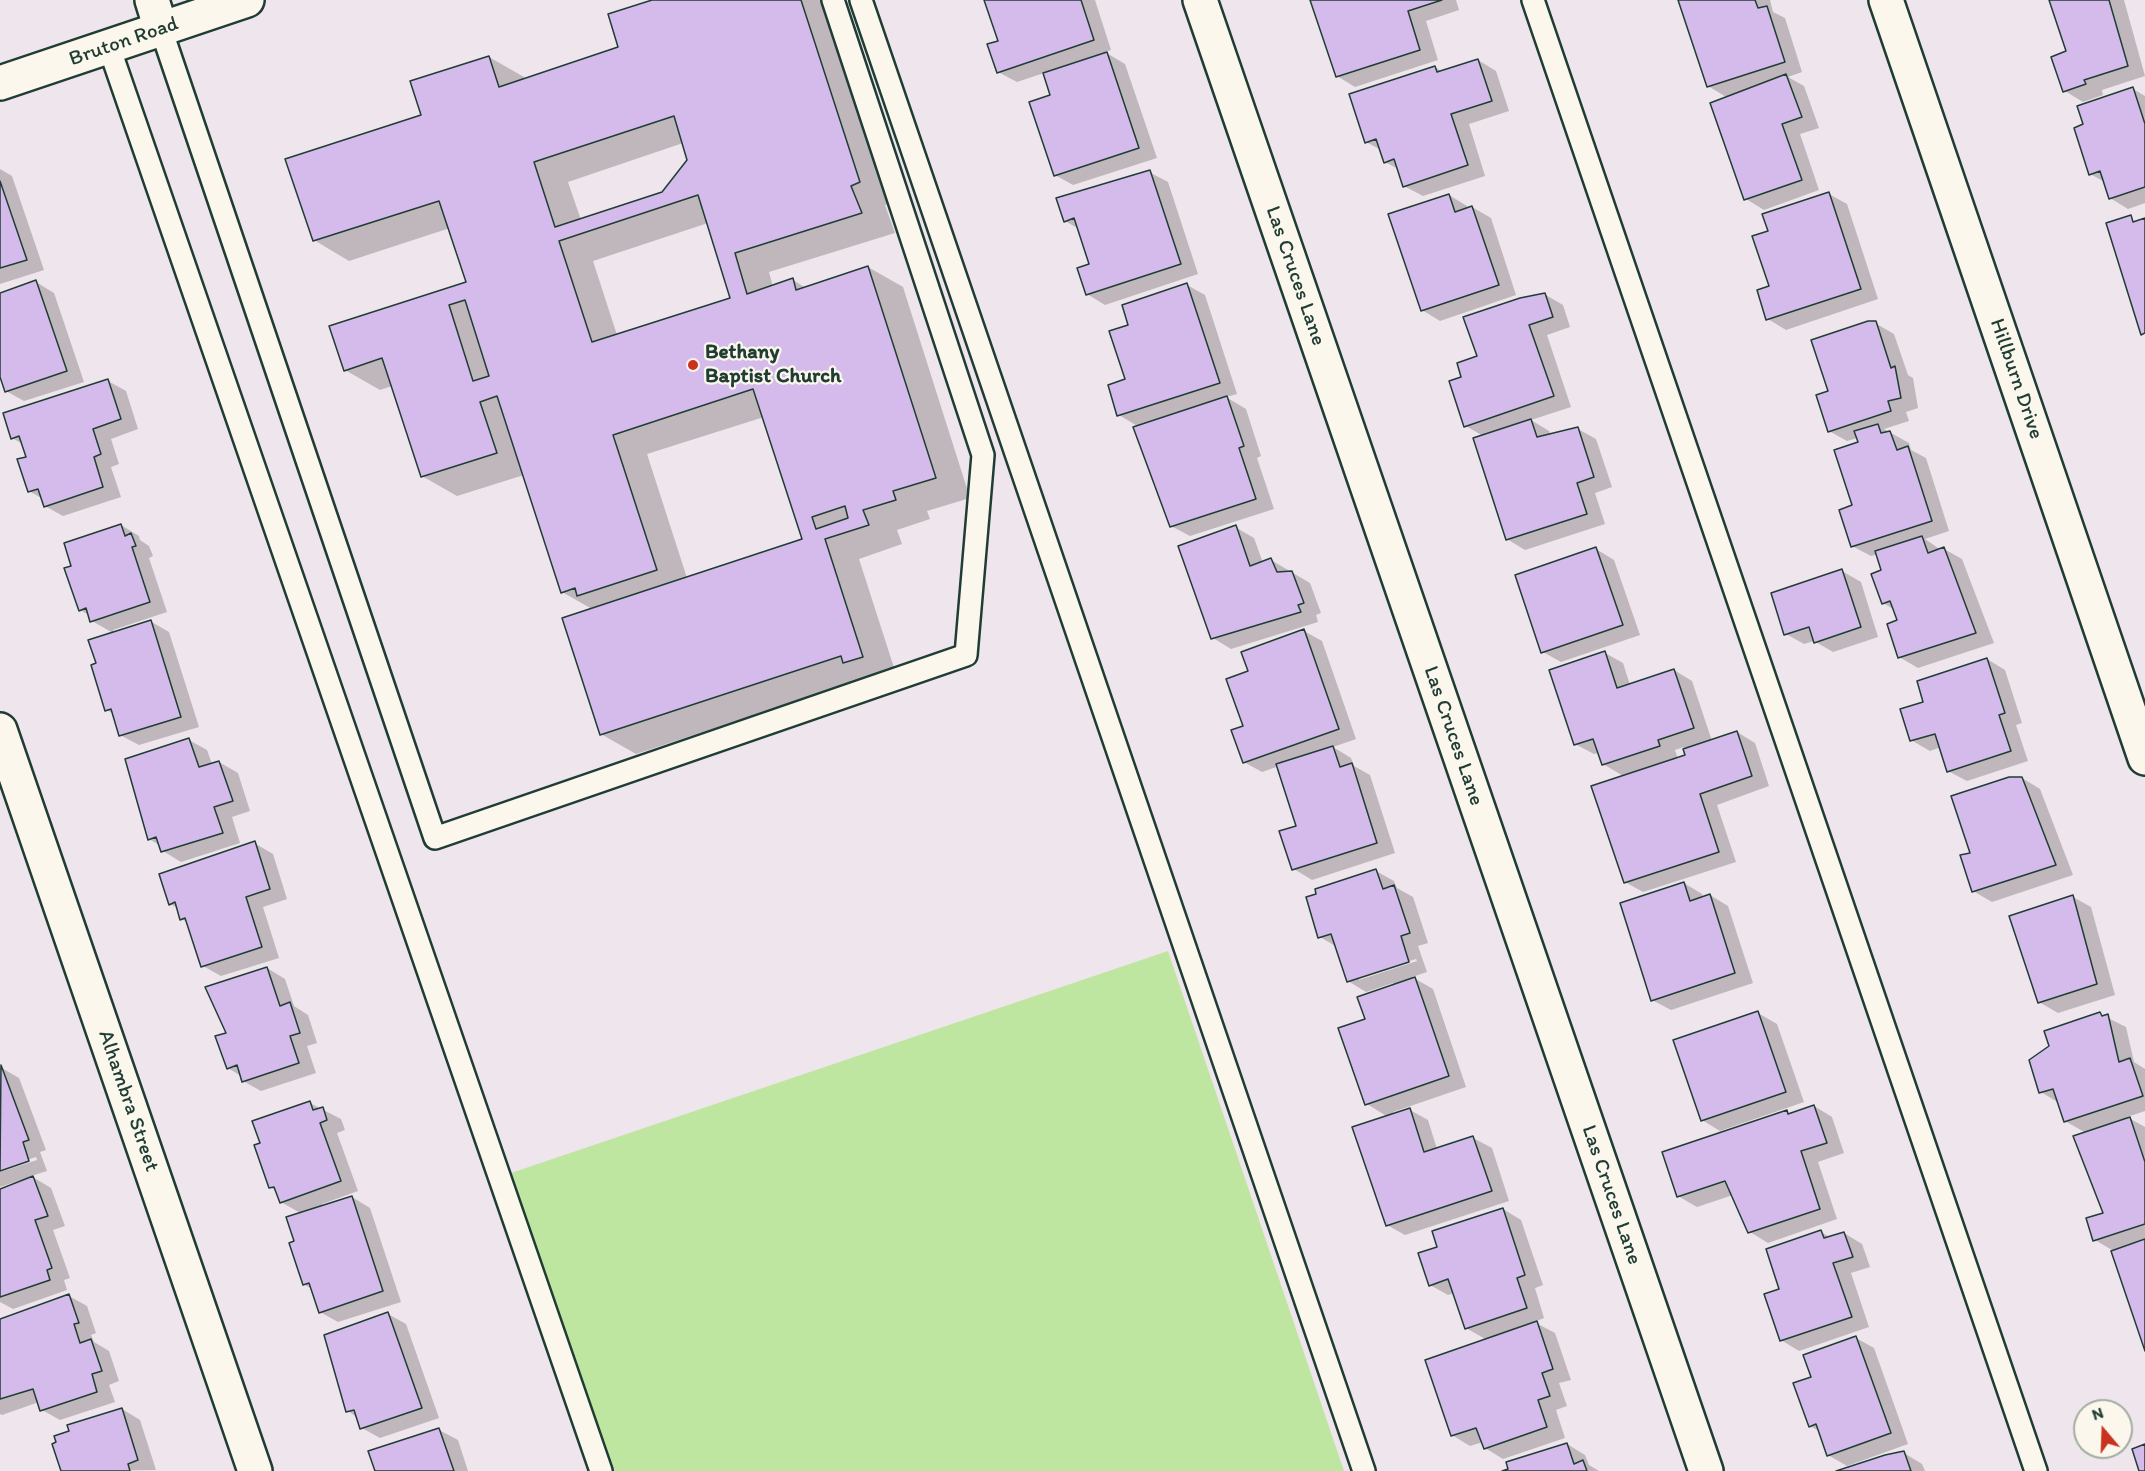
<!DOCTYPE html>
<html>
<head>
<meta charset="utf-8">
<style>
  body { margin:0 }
  #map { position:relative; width:2145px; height:1471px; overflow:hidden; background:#efe5ec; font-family:Itim,sans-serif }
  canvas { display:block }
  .north { position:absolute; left:2073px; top:1399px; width:60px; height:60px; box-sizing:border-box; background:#fbf7ec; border:2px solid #a3ada2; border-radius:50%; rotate:341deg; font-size:16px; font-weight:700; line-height:24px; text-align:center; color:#1f3d34 }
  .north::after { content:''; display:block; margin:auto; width:21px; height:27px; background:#c8321e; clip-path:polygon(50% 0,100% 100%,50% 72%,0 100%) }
</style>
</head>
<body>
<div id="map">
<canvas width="2145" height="1471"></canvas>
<div class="north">N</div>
</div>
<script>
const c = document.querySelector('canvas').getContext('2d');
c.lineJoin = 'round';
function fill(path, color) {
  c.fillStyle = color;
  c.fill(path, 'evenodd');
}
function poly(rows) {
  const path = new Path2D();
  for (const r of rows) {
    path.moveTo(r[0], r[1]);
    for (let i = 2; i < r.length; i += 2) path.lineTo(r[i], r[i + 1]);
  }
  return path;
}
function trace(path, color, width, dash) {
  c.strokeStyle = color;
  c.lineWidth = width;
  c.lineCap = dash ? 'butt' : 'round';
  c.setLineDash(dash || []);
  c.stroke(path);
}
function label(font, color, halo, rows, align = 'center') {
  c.font = font + ' Itim,sans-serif';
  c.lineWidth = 4.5;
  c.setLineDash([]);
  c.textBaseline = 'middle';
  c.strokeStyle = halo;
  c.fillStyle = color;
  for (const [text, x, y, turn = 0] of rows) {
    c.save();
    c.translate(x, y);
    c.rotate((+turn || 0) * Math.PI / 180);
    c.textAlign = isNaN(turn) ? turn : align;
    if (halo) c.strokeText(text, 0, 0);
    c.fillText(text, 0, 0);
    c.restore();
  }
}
fill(poly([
  [1168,951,1344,1471,612,1471,511,1173]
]), '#bfe6a1');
fill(poly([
  [656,0,829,0,894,202,885,205,895,233,769,272,773,287,793,280,806,288,868,267,903,287,970,498,927,511,930,519,897,530,902,544,859,559,897,677,870,677,636,754,601,734,592,609,562,592,524,475,457,496,422,476,392,386,380,390,345,370,468,283,450,228,349,261,314,240,423,116,489,57,524,77,525,80,620,48],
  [683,143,689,160,663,194,581,220,568,182],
  [708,223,732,299,617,335,593,261],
  [764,417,804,540,687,578,647,454],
  [986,0,1095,0,1111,50,1105,52,1125,64,1157,158,1073,185,1055,175,1052,96,1044,73,1017,82,998,72,1000,41],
  [1312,0,1456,0,1459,10,1426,21,1438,60,1355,87,1337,76],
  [1680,0,1770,0,1773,12,1785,18,1802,72,1788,77,1804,86,1819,128,1800,134,1819,190,1764,210,1746,199,1728,98,1708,86],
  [2050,0,2124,0,2145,76,2102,90,2103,95,2083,102,2065,91,2068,52],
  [1478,60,1496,71,1509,111,1469,124,1485,176,1423,196,1404,186,1400,170,1385,162,1381,150,1366,142,1435,67,1442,72],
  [2133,89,2145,96,2145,203,2128,209,2110,198,2105,182,2090,174,2085,125],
  [0,169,12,176,44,270,0,284],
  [1149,172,1168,182,1198,274,1105,305,1087,294,1091,265,1079,229,1065,221],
  [1829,194,1847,204,1878,299,1786,330,1768,319,1770,287,1770,232],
  [1449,195,1467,206,1468,209,1472,207,1491,218,1516,295,1440,321,1422,310],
  [36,282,54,293,84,382,24,401,6,391,0,373,0,294],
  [1187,285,1205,295,1237,394,1226,397,1246,409,1261,456,1257,458,1274,509,1190,536,1171,526,1139,427,1119,415,1127,380,1130,326],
  [1544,294,1563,305,1570,327,1547,335,1571,407,1531,420,1549,431,1551,435,1578,429,1596,439,1612,487,1595,493,1605,524,1525,550,1507,539,1483,436,1466,426,1463,378,1479,357],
  [1875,323,1894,334,1908,375,1913,378,1918,408,1906,412,1909,421,1884,429,1909,443,1911,450,1926,458,1949,531,1925,539,1941,550,1944,549,1962,559,1994,643,1918,668,1899,657,1899,621,1895,610,1883,603,1883,571,1878,554,1871,556,1852,546,1860,443,1858,438,1847,441,1829,431,1830,392],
  [108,381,126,391,138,429,111,439,119,464,111,467,121,497,63,516,45,506,43,499,29,491,28,457,23,444,12,438],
  [121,525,139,536,140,540,149,546,153,556,149,558,167,612,113,630,114,633,150,621,169,632,199,727,139,745,120,735,114,714,107,710,98,664,113,633,92,621,89,615,80,610,73,567],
  [1235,527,1254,538,1263,563,1271,560,1310,583,1321,613,1316,615,1318,622,1231,649,1213,638],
  [1596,549,1614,560,1640,635,1561,662,1543,652],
  [1842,571,1861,582,1878,637,1833,652,1814,641,1804,644,1786,634],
  [1304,631,1322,641,1356,739,1333,747,1351,758,1354,766,1370,775,1395,853,1312,880,1294,869,1298,827,1279,766,1262,772,1244,762,1249,672],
  [1605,653,1623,663,1630,685,1674,670,1692,681,1712,741,1737,732,1755,743,1769,786,1717,805,1736,862,1643,892,1625,882,1625,777,1603,764,1599,753,1594,754,1575,744],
  [1684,747,1687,756,1678,759,1675,750],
  [1987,659,2005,670,2022,723,2016,725,2028,761,1967,781,1948,771,1941,747,1930,751,1911,740,1925,703],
  [189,740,207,750,212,764,219,762,238,773,250,811,232,817,240,843,181,862,163,851,161,846,149,839],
  [2022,778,2040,789,2073,875,1992,902,1973,891,1972,854],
  [254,843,273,854,287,899,263,907,279,958,221,976,203,966,189,923,181,919,178,908,170,904],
  [1376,871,1394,881,1397,888,1413,897,1428,943,1418,946,1427,972,1412,977,1433,989,1466,1087,1393,1112,1394,1115,1410,1110,1428,1120,1437,1149,1473,1138,1492,1148,1509,1201,1405,1235,1387,1225,1388,1117,1367,1104,1366,1020,1394,986,1393,983,1366,992,1348,981,1337,947,1320,937],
  [1416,959,1417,961,1359,980,1359,977],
  [1684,883,1702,894,1703,898,1710,895,1728,906,1753,983,1671,1010,1652,1000],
  [2073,897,2091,907,2115,995,2058,1013,2039,1002],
  [267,968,285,979,294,1006,308,1015,317,1043,307,1046,316,1073,261,1091,243,1081,241,1076,228,1068,228,1034],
  [1758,1013,1777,1024,1804,1102,1720,1131,1702,1120],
  [2100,1014,2126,1027,2134,1062,2145,1069,2145,1111,2127,1117,2145,1127,2145,1348,2112,1250,2095,1240,2105,1214,2086,1133,2065,1121,2059,1103,2041,1092],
  [0,1067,19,1078,46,1150,40,1152,47,1171,31,1176,51,1188,65,1226,53,1230,70,1278,64,1280,67,1290,13,1309,0,1302,0,1191,21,1182,21,1180,0,1187,0,1172,37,1160,36,1157,0,1169],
  [310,1103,341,1119,345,1130,337,1133,358,1191,322,1204,323,1207,352,1197,370,1208,401,1302,338,1322,320,1312,313,1290,304,1284,296,1242,302,1214,281,1202,278,1192,270,1187],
  [1814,1106,1832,1117,1844,1153,1818,1162,1837,1219,1768,1243,1750,1232,1733,1195,1697,1207,1678,1196,1786,1112,1791,1114],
  [1503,1209,1521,1220,1543,1285,1535,1288,1544,1318,1534,1322,1555,1333,1571,1380,1559,1383,1567,1406,1556,1410,1565,1438,1503,1459,1485,1448,1483,1442,1470,1446,1452,1435,1487,1340,1466,1328,1454,1293,1448,1295,1430,1285,1439,1248],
  [1821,1232,1831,1238,1844,1233,1862,1244,1870,1267,1851,1273,1869,1327,1799,1351,1781,1340,1781,1290],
  [69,1296,87,1306,96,1333,91,1335,94,1342,109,1351,119,1381,109,1385,115,1402,60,1420,42,1410,39,1402,2,1415,0,1414,0,1320],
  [388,1314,406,1324,439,1418,380,1438,362,1428,358,1418,348,1411],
  [1856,1338,1874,1348,1908,1444,1847,1466,1828,1455,1821,1432,1810,1426,1813,1377],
  [122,1409,140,1420,156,1470,62,1471],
  [439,1430,458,1440,468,1471,377,1471],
  [1567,1444,1585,1455,1589,1465,1599,1471,1507,1471],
  [1904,1453,1922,1464,1925,1471,1841,1471]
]), '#0003');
const building = poly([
  [652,0,801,0,860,182,851,186,862,213,735,253,747,294,793,278,796,290,868,266,936,478,893,491,896,500,863,510,869,525,825,539,863,657,843,663,841,656,600,735,562,618,802,539,753,389,613,435,657,570,577,596,575,588,561,593,497,396,480,402,497,453,421,477,382,358,344,371,329,326,466,282,439,201,313,241,285,159,421,115,410,81,489,56,499,87,618,47,608,14,652,0],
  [674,116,687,160,662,192,555,227,534,162,674,116],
  [698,195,730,298,592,342,559,241,698,195],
  [465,300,489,376,473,381,449,305,465,300],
  [845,506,848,518,816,529,812,517,845,506],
  [984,0,1081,0,1094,40,997,73,987,44,998,41,984,0],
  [1310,0,1442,0,1408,11,1420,50,1336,77,1310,0],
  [1678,0,1755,0,1758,8,1767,6,1785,62,1707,87,1678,0],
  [2049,0,2109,0,2128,66,2084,80,2086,84,2063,92,2051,57,2066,51,2049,0],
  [1107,52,1139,148,1054,176,1029,102,1050,95,1043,73,1107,52],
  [1478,59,1492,101,1451,114,1468,165,1403,187,1394,159,1384,163,1376,139,1365,143,1349,94,1435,66,1437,72,1478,59],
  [1786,74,1802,117,1782,124,1802,180,1744,200,1710,103,1786,74],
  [2133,87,2145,124,2145,187,2109,199,2100,171,2089,175,2074,128,2083,124,2077,106,2133,87],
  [1150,170,1181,264,1086,295,1077,268,1089,264,1074,218,1064,222,1056,198,1150,170],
  [0,181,27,260,0,268,0,181],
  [1829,192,1861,289,1766,320,1757,290,1769,286,1752,236,1768,231,1762,214,1829,192],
  [1449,194,1455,212,1472,206,1499,285,1421,311,1388,214,1449,194],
  [2131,215,2133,222,2145,218,2145,333,2141,335,2106,223,2131,215],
  [36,280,67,371,5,392,0,377,0,293,36,280],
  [1187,283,1220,383,1117,416,1108,385,1125,379,1109,331,1128,325,1122,305,1187,283],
  [1545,293,1553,317,1529,325,1554,396,1464,427,1449,381,1461,377,1457,363,1477,356,1463,317,1520,298,1545,293],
  [1868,321,1876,321,1891,368,1895,366,1901,398,1888,401,1891,411,1828,432,1816,395,1828,391,1811,340,1868,321],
  [108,379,121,419,93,429,101,454,94,457,103,487,44,507,38,489,28,492,17,459,26,457,19,436,11,439,3,413,108,379],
  [1227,396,1244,446,1239,448,1256,499,1170,527,1133,427,1227,396],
  [1531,419,1537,437,1578,427,1594,477,1577,483,1587,514,1506,540,1473,438,1531,419],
  [1878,424,1881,433,1890,431,1897,450,1908,446,1932,521,1851,547,1839,510,1852,505,1834,450,1858,442,1854,431,1878,424],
  [121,524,125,536,131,533,136,546,132,547,150,602,90,622,86,608,79,611,64,568,71,566,64,543,121,524],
  [1236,525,1250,566,1271,558,1277,572,1292,571,1304,603,1298,605,1301,612,1211,639,1178,546,1236,525],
  [1922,536,1928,553,1944,547,1976,633,1898,658,1887,624,1897,620,1890,601,1882,604,1871,574,1881,570,1875,551,1922,536],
  [1596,547,1623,625,1541,653,1515,575,1596,547],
  [1842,569,1861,627,1814,643,1809,627,1784,635,1771,593,1842,569],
  [151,620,181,717,119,736,111,709,105,711,91,665,96,663,88,640,151,620],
  [1304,629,1339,729,1243,763,1231,730,1243,726,1226,679,1248,671,1241,652,1304,629],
  [1605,651,1617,688,1674,669,1694,728,1658,740,1660,746,1602,765,1593,739,1574,745,1549,670,1605,651],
  [1987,658,2005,713,1999,715,2011,751,1947,772,1935,734,1910,741,1900,709,1923,702,1917,681,1987,658],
  [1737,731,1752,776,1700,794,1719,852,1624,883,1591,786,1685,755,1683,749,1737,731],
  [189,738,199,767,219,761,233,801,214,807,223,833,161,852,156,837,148,840,125,759,189,738],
  [1333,746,1340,767,1352,763,1377,843,1292,870,1279,831,1296,826,1276,764,1333,746],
  [2009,777,2022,777,2056,865,1972,892,1960,855,1970,853,1951,796,2009,777],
  [255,841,270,889,246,897,262,947,201,967,185,918,180,920,175,902,169,905,159,874,255,841],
  [1376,869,1383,889,1394,885,1410,933,1401,936,1409,962,1347,982,1331,934,1318,938,1306,897,1316,894,1315,889,1376,869],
  [1684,882,1690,901,1710,894,1735,973,1651,1001,1620,903,1684,882],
  [2073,895,2097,984,2038,1003,2009,916,2073,895],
  [267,967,280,1006,290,1002,300,1033,290,1036,299,1063,242,1082,237,1065,227,1069,215,1036,226,1033,205,987,267,967],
  [1415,977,1449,1076,1365,1105,1338,1028,1365,1019,1357,997,1415,977],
  [1758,1011,1786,1092,1701,1121,1673,1040,1758,1011],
  [2100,1012,2102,1016,2108,1014,2119,1062,2130,1058,2143,1096,2064,1122,2053,1089,2039,1093,2029,1060,2049,1046,2044,1031,2100,1012],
  [1,1065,29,1140,23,1142,29,1161,0,1171,1,1065],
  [310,1101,313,1110,323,1107,327,1120,320,1123,341,1181,280,1203,274,1187,269,1188,254,1145,260,1143,252,1121,310,1101],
  [1814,1105,1827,1143,1801,1151,1820,1209,1748,1233,1725,1181,1677,1197,1662,1152,1787,1110,1788,1114,1814,1105],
  [1410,1108,1424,1152,1473,1136,1492,1191,1386,1226,1352,1127,1410,1108],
  [2130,1117,2145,1162,2145,1224,2093,1241,2086,1218,2103,1213,2073,1136,2130,1117],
  [33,1176,48,1216,35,1220,52,1268,47,1270,50,1280,0,1297,0,1189,33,1176],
  [352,1196,383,1291,319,1313,309,1283,303,1285,289,1243,294,1241,286,1217,352,1196],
  [1503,1208,1525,1275,1517,1278,1527,1308,1465,1329,1448,1279,1429,1286,1418,1253,1437,1247,1432,1231,1503,1208],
  [1821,1230,1824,1238,1844,1232,1853,1257,1833,1263,1852,1317,1780,1341,1764,1294,1779,1289,1766,1249,1821,1230],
  [2145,1239,2145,1351,2111,1251,2145,1239],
  [69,1294,79,1323,74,1324,80,1343,91,1339,102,1371,92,1374,97,1392,40,1411,33,1389,0,1399,0,1319,69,1294],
  [388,1312,422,1408,360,1429,354,1410,346,1412,324,1335,388,1312],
  [1537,1321,1553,1369,1542,1373,1550,1396,1538,1400,1547,1427,1484,1449,1476,1428,1451,1436,1425,1360,1537,1321],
  [1856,1336,1891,1433,1827,1456,1816,1424,1809,1427,1793,1383,1811,1377,1803,1355,1856,1336],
  [122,1408,138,1460,128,1464,130,1471,61,1471,52,1444,56,1442,54,1436,69,1431,67,1425,122,1408],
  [439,1428,454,1471,375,1471,368,1451,439,1428],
  [1567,1443,1574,1464,1583,1460,1587,1471,1502,1471,1508,1469,1506,1462,1567,1443],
  [2145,1444,2145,1471,2139,1471,2132,1449,2145,1444],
  [1904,1451,1911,1471,1836,1471,1885,1455,1904,1451]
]);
fill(building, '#d4bbeb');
trace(building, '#1f3d34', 1.5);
const lane = poly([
  [861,0,1364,1471],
  [1533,0,2036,1471],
  [161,29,435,838,966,655,983,455,833,0],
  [109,47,601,1471]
]);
const street = poly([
  [1200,0,1706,1471],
  [0,730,255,1471]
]);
const secondary = poly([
  [152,0,161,29],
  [1886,0,2145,758],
  [0,83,247,0]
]);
trace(lane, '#1f3d34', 26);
trace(street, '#1f3d34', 38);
trace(secondary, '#1f3d34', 38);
trace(lane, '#fbf7ec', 21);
trace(street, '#fbf7ec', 33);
trace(secondary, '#fbf7ec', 33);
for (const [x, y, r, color] of [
  [693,365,6,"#c8321e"]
]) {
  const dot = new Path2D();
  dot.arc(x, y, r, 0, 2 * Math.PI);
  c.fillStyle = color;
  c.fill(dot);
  trace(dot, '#fbf7ec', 2);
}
label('21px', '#1f3d34', '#fbf7ec', [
  ["Bruton Road",124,42,-19],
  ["Las Cruces Lane",1295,276,71],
  ["Hillburn Drive",2016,379,71],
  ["Las Cruces Lane",1453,736,71],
  ["Alhambra Street",128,1101,71],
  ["Las Cruces Lane",1611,1195,71]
]);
label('bold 21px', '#1f3d34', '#fbf7ec', [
  ["Bethany",705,353],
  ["Baptist Church",705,377]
], 'left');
</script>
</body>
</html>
